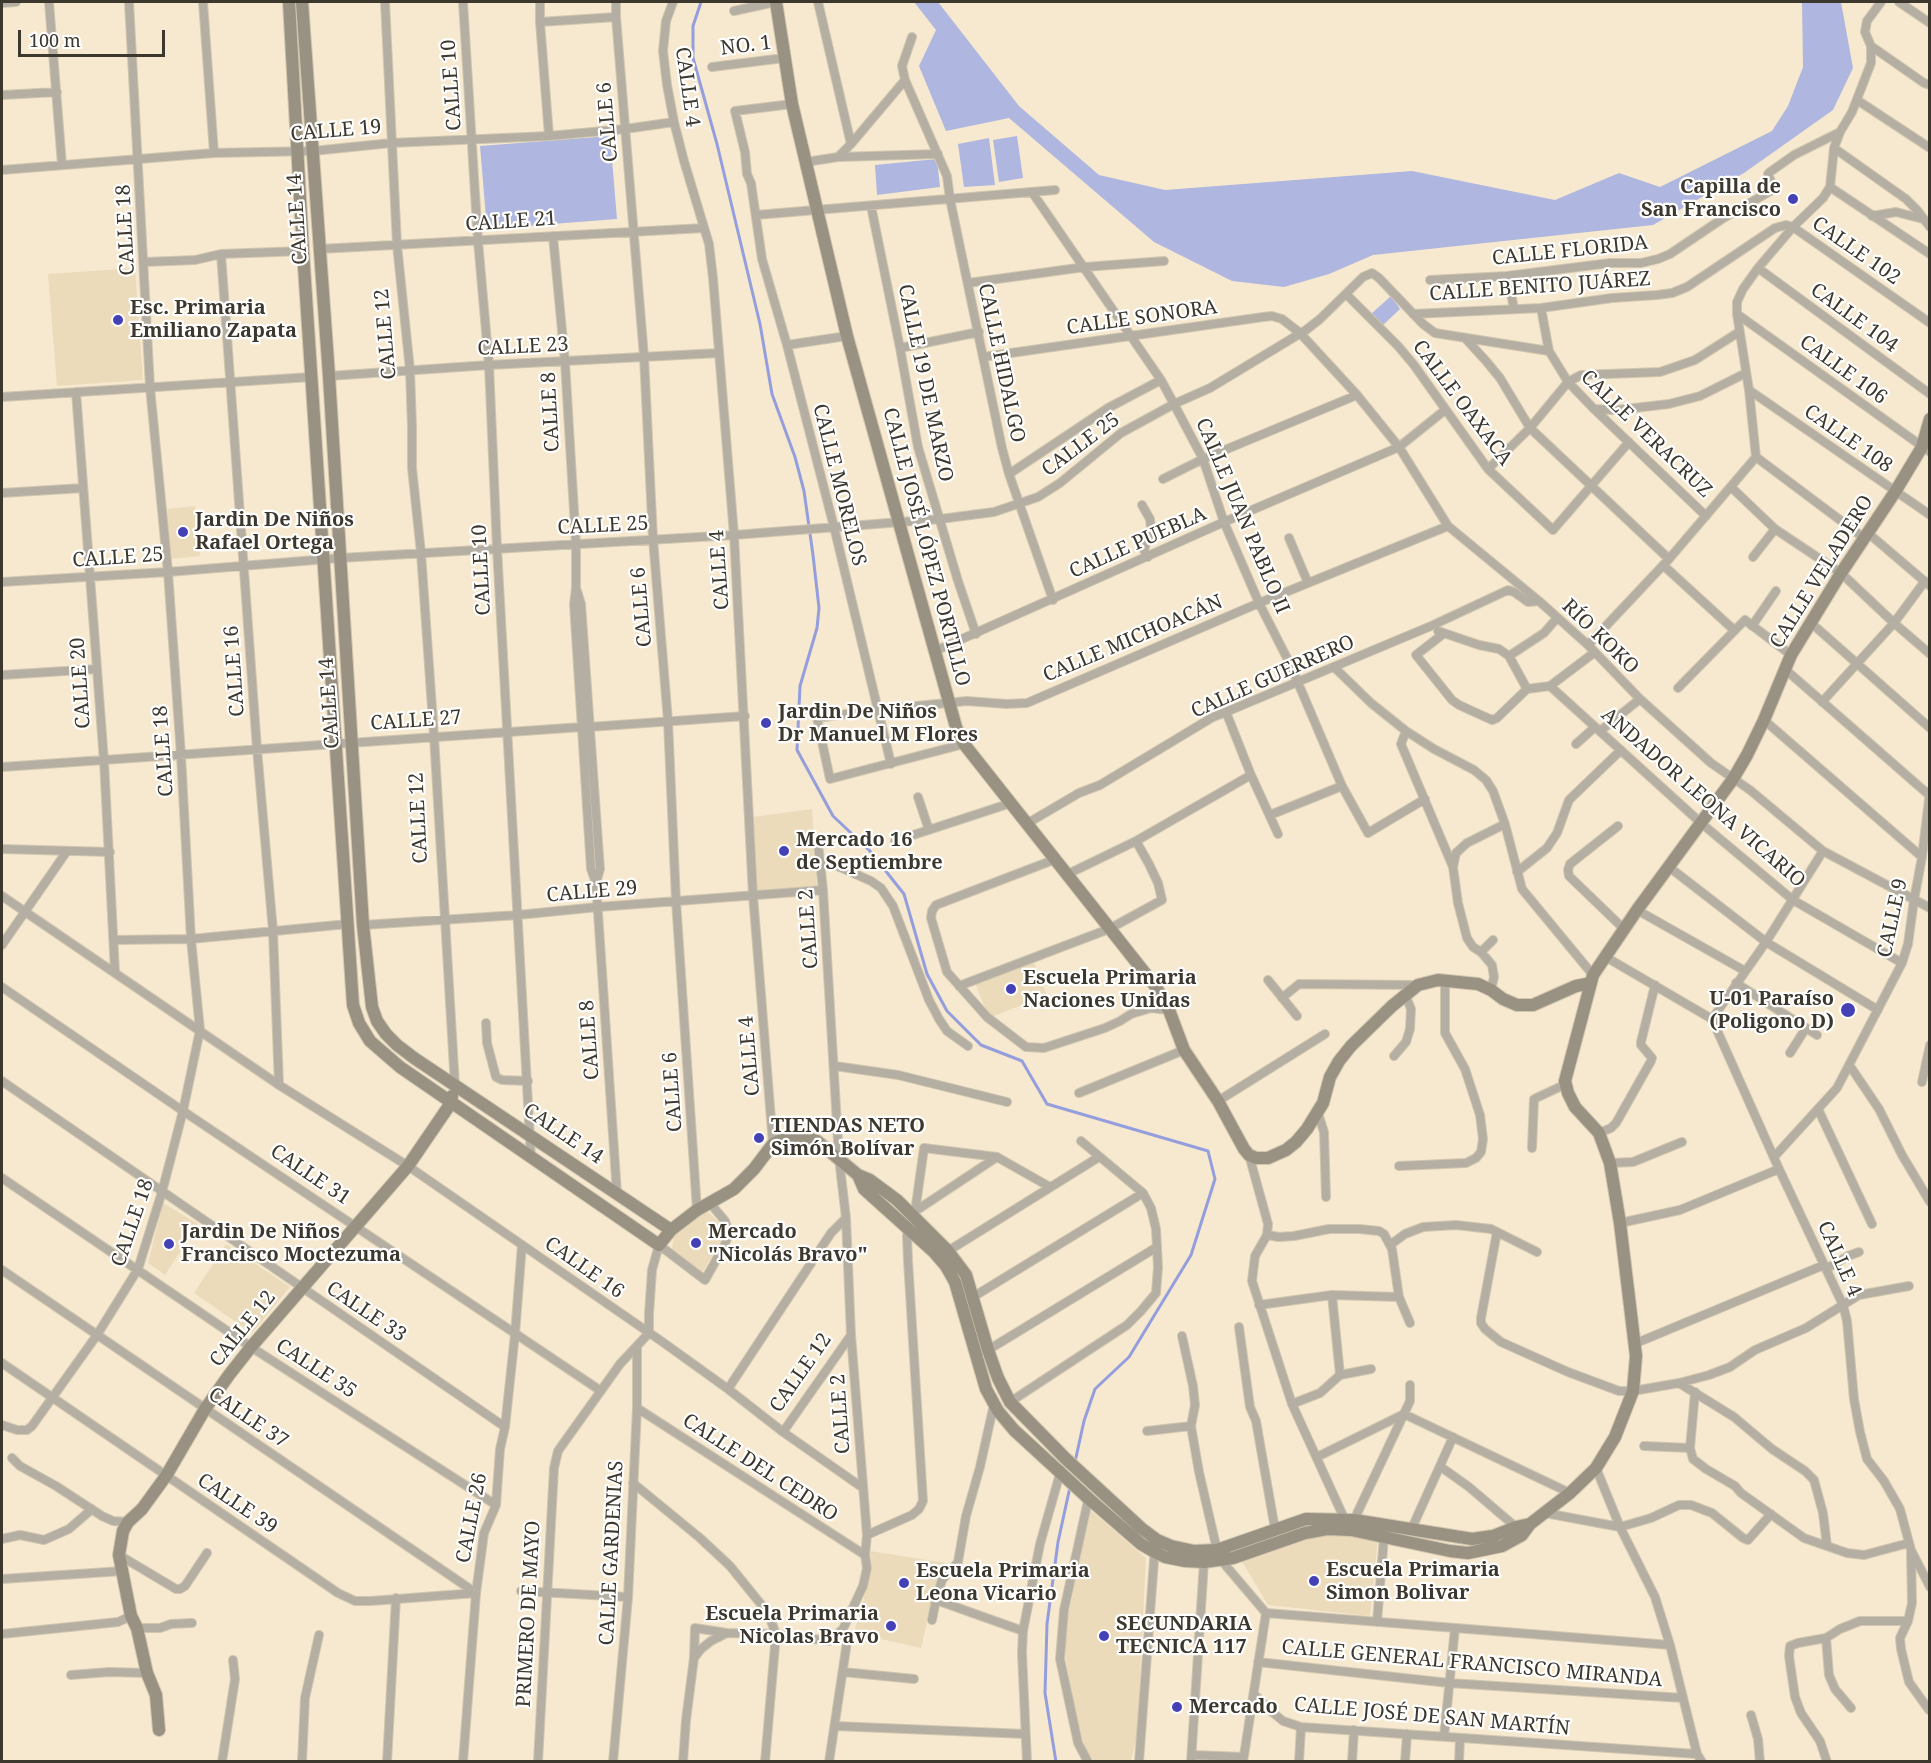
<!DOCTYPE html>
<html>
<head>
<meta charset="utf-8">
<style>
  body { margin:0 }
  #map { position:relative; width:1931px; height:1763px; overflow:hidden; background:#f6e9cf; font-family:"Noto Serif",serif }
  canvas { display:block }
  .frame { position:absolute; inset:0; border:3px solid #3d382e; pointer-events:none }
  .scale { position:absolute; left:18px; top:30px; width:147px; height:27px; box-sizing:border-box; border:3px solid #3d382e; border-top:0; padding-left:8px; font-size:18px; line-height:21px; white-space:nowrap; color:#3d382e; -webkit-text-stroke:4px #fff; paint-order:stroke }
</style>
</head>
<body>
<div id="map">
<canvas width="1931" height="1763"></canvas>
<div class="frame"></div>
<div class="scale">100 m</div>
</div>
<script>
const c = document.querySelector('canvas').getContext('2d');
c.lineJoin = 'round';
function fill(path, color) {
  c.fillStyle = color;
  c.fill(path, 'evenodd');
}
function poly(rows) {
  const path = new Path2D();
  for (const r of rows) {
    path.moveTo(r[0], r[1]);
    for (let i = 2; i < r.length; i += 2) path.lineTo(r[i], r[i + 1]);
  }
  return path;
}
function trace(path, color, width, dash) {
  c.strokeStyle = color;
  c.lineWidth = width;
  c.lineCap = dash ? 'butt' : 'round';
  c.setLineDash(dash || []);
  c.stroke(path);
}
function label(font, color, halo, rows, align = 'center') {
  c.font = font + ' "Noto Serif",serif';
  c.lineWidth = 4.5;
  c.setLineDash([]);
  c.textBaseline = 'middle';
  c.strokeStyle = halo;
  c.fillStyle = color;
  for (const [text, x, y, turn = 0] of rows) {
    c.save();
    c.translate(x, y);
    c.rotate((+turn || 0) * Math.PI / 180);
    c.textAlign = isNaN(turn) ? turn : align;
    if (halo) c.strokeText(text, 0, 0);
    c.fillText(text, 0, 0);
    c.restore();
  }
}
fill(poly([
  [135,268,143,380,57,386,48,274],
  [195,506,200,556,171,559,167,509],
  [812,809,817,886,755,892,753,817],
  [1033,960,1047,995,989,1018,975,983],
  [163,1203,198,1224,165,1275,148,1263],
  [708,1212,722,1225,724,1235,702,1273,672,1251,674,1229,698,1213],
  [226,1244,290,1287,252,1333,194,1293],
  [1090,1510,1146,1558,1137,1735,1131,1761,1094,1761,1086,1751,1074,1708,1065,1653,1066,1626],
  [1327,1533,1378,1538,1370,1616,1268,1605,1241,1560,1293,1541],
  [870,1551,946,1563,927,1622,921,1648,854,1633,872,1568]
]), '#ecdbbb');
fill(poly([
  [914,2,938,2,1019,106,1099,175,1165,190,1412,171,1555,200,1619,173,1660,187,1772,131,1788,106,1803,67,1802,2,1841,2,1853,68,1833,110,1744,173,1653,225,1373,255,1329,274,1284,287,1232,281,1154,242,1009,118,946,131,919,66,936,30],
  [610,136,617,219,487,229,480,146],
  [1017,136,1023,178,999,182,993,140],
  [989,138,995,185,964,187,958,144],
  [937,159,940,187,877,195,875,165],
  [1391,296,1400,309,1382,326,1371,314]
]), '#afb6df');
trace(poly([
  [701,2,693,26,693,58,717,144,760,324,772,394,795,457,804,491,813,555,819,608,817,628,800,686,797,750,833,816,869,850,904,894,927,974,947,1011,981,1045,1022,1061,1047,1104,1208,1151,1215,1179,1191,1255,1129,1357,1095,1389,1084,1421,1075,1462],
  [1056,1762,1045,1693,1047,1624,1058,1542,1070,1487]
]), '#959edd', 3);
const street = poly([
  [49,2,62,165],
  [203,2,214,153],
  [385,2,397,245,410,370,412,427,412,468,421,553,434,736,455,1085],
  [463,2,478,241,489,365,497,548,531,1157],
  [540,2,540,22,549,136],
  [616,2,616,17,644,357,653,539,668,721,676,901,697,1210],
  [673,2,666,21,663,51,667,85,674,122,684,161,709,244,713,278,734,535,753,895,773,1144],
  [818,2,851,144],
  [1899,2,1930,23],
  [2,3,16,2],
  [734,11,775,2],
  [540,22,616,17],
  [912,37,902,66,905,80,947,176,950,199,1002,448,1009,474,1053,600],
  [1871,46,1924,83,1930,85],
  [712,67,784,58],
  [2,95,57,92],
  [1857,100,1930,148],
  [792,104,735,111,745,152,747,174,751,183,762,259,787,345,834,527,891,764],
  [1834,148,1906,199,1917,210,1930,227],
  [838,157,851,144,905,80],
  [806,162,838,157,938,154],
  [2,170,214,153,313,151,391,143,549,136,625,129,674,122],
  [1830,187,1930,254],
  [1032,192,1161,380,1174,404,1203,459,1224,522,1259,603,1290,664,1342,786,1368,833,1425,799],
  [871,206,900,348,918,447,958,581,976,634],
  [756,215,1055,190],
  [1872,216,1896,212,1923,219],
  [553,236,565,362,576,544,576,588,574,604,591,869,596,883],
  [320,249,704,228],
  [221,254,257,749,273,931,279,1085],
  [145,262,195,260,221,254,303,251],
  [1758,268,1930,394],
  [1507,276,1514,308],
  [1430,280,1507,276,1610,263,1641,263,1658,259,1670,254,1722,219,1774,189,1768,174,1770,172,1794,155,1840,132],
  [968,283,1085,267,1164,261],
  [1346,294,1398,346,1414,365,1488,469,1553,530,1629,442],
  [1541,308,1549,351,1568,382,1594,409,1706,516],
  [1413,314,1541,308,1612,298,1657,295,1672,293,1687,287,1775,228,1786,225,1793,227,1930,323],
  [1737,314,1930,452],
  [1465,338,1486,361,1500,378,1530,428,1669,559],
  [787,345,847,336],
  [900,348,979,332],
  [983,357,1263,317,1272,316,1282,319,1300,333,1357,395,1399,447,1448,526,1539,601,1588,645,1640,699,1711,763,1750,790,1823,851,1930,908],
  [329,376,489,365,719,353],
  [1749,390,1930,515],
  [76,392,104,761,115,972],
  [2,397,311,377],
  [1594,409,1617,410,1669,404,1700,396,1746,373],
  [1756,457,1749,390,1737,314,1737,302,1743,289,1758,268,1793,227,1823,198,1830,187,1834,148,1840,132,1852,112,1871,63,1871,46,1865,32,1867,21,1881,2],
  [1756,457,1864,538],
  [1488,469,1530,428,1568,382,1581,375,1660,372,1695,360,1739,332],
  [1009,474,1108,408,1161,380],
  [1163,479,1203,459,1357,395],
  [1731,487,1775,529,1841,573,1894,623,1930,654],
  [2,493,83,488],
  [1142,505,1150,519,1151,528,1144,550,1148,557],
  [1868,533,1930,586],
  [1289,538,1308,583],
  [1753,557,1775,529],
  [1663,565,1734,630],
  [2,582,168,572,340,558,734,535,940,519,994,512,1038,497,1060,483,1121,433,1174,404,1210,388,1306,330,1320,319,1363,277,1372,273,1379,278,1423,324,1435,333,1549,351],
  [577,591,581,604,600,869,596,883,617,1194],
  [1810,622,1930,728],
  [1752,626,1776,591],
  [1438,631,1479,645,1499,649,1509,656,1527,689],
  [1443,634,1416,655,1452,700,1459,705,1492,720,1497,718,1527,689,1550,686,1595,652],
  [1588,645,1669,559,1756,457],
  [935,651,1224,522,1399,447,1445,410],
  [1509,656,1544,633,1557,618],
  [1334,667,1371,703,1406,731,1434,749,1474,770,1486,780,1493,791,1505,824,1522,889,1593,975],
  [1786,670,1929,795],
  [2,675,97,669],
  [1550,686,1701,823,1793,900,1902,963],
  [1678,688,1745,620,1791,655],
  [1822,702,1894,623,1925,581],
  [1226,712,1251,775,1278,834],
  [1764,720,1922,857],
  [589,727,745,716],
  [1406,731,1401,744,1453,867,1458,903,1467,938,1473,947,1481,952,1492,965,1494,977,1491,990],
  [1600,731,1640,699],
  [964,744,830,779,817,718,876,710,967,701,1006,704,1027,703,1259,603,1448,526],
  [1576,744,1595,727],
  [2,767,582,727],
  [918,797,929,830],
  [1270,815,1342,786],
  [1028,823,1079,793,1100,785,1213,717,1226,712,1431,626,1508,590,1514,592,1528,602,1539,601],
  [1618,826,1570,864,1568,870,1569,876,1624,929],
  [895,841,1011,803],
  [818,843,823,890,839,1158,846,1218,851,1335,867,1535,865,1555,867,1568,863,1586,843,1629,847,1642,829,1762],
  [2,849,110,852],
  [1056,859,936,905,932,911,931,918,947,972,987,1017,1026,1047,1044,1048,1105,1028,1120,1021,1131,1014,1151,1008,1169,1010],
  [821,865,835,865,871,881,881,888,893,906,929,1000,939,1019,947,1031,968,1046],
  [1453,867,1456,853,1467,843,1505,824],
  [1669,867,1766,942,1878,1010],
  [1517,872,1547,848,1557,833,1569,800,1621,750],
  [1068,874,1136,841,1251,775],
  [2,896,279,1085,408,1166,664,1343,728,1389,783,1432,863,1488],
  [1637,910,1745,971],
  [363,925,518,915,598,907,823,890],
  [114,940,191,939,348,924],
  [2,945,67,851],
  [1481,952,1493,940],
  [1604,956,1712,1019],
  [1268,980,1297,1016],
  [1736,983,1817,1035],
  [959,986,1109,929,1162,900,1158,883,1149,864,1136,841],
  [2,987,183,1111,601,1391],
  [1282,998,1299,984,1417,985],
  [1712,1019,1779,1169,1843,1305,1847,1321,1854,1399,1860,1432,1867,1459,1884,1481,1900,1509,1911,1550,1930,1587],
  [1712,1019,1766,942,1823,851],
  [486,1023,487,1043,496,1077,502,1080,528,1081],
  [1790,1053,1806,1028],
  [1394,1056,1406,1042,1410,1029,1411,1009,1405,994],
  [835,1066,898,1075,1007,1102],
  [1850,1066,1879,1109,1902,1155,1930,1202],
  [2,1081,505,1427],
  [1922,1082,1930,1045],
  [1079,1093,1184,1050],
  [1218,1101,1325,1034],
  [1818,1109,1872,1224],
  [1318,1113,1324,1132,1326,1197],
  [1599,1133,1611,1128,1616,1123,1651,1061,1652,1058,1641,1045,1641,1042,1655,985],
  [1532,1148,1534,1099,1566,1084],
  [1249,1155,1268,1224,1267,1235,1255,1256,1252,1281,1292,1404,1345,1520],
  [1774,1157,1837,1088,1902,963,1908,944,1914,900,1922,857,1930,791],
  [1610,1163,1633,1162,1682,1142],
  [1399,1166,1466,1163,1476,1158,1481,1152,1483,1139,1480,1115,1465,1069,1445,1033,1445,980],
  [2,1178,251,1347,496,1505],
  [914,1212,997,1157],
  [915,1212,924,1148,997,1157,1050,1187],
  [1620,1223,1680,1210,1779,1169],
  [1497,1232,1481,1318,1481,1323,1485,1329,1501,1342,1568,1372,1619,1391,1633,1391,1679,1383,1709,1375,1730,1367,1755,1350,1806,1328,1859,1295,1909,1286],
  [1267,1235,1279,1237,1294,1236,1329,1229,1359,1229,1379,1231,1384,1234,1392,1249,1399,1297,1410,1323],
  [1390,1245,1405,1234,1423,1227,1456,1225,1491,1229,1537,1252],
  [948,1251,1099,1157],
  [1826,1269,1848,1256,1859,1252],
  [2,1270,476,1593],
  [1332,1295,1340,1375],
  [973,1297,1143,1193],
  [1259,1305,1332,1295,1399,1297],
  [1239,1327,1250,1407,1256,1421,1275,1529],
  [1182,1336,1193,1386,1195,1405,1191,1426,1199,1472,1217,1550,1221,1560,1266,1613,1243,1762],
  [1634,1344,1824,1265],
  [988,1350,1157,1247],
  [2,1363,338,1593,355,1601,371,1601,476,1593],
  [1340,1375,1371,1369],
  [1679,1383,1734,1417,1772,1449,1805,1471,1814,1480,1823,1513,1827,1546],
  [728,1389,831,1233,846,1218],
  [1695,1392,1690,1448,1693,1459,1706,1469,1735,1486,1741,1493,1804,1538,1847,1553,1864,1555,1909,1543],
  [1010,1402,1127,1325,1141,1311,1156,1293,1158,1267,1156,1229,1151,1208,1143,1193,1081,1141],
  [1292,1404,1320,1393,1340,1375],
  [637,1408,865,1555],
  [2,1425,17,1430,27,1430,32,1426,97,1335,138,1269,162,1192,183,1111,200,1030,191,939,181,755,168,572,150,387,129,2],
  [1147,1431,1191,1426],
  [783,1432,851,1335],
  [1644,1446,1690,1448],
  [1317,1457,1404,1414,1570,1493],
  [12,1458,20,1466,56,1486,102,1516,113,1521,128,1522],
  [1441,1467,1469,1487,1517,1528],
  [1596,1468,1620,1527,1655,1597,1670,1645,1697,1754,1702,1762],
  [633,1483,700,1538,730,1566,764,1608,771,1621,776,1634,765,1762],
  [1545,1513,1620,1527,1651,1518,1679,1505,1691,1505,1712,1513,1743,1538,1748,1540,1771,1514],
  [1354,1520,1410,1401,1410,1385],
  [1412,1528,1453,1437],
  [867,1535,912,1515,919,1509,923,1501,908,1261,907,1236,908,1229],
  [2,1539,20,1535,44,1540,69,1529,92,1509],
  [1911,1552,1912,1603,1908,1621,1900,1638,1901,1649,1909,1682,1929,1710],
  [119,1555,176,1589,180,1589,185,1586,207,1553],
  [2,1579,123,1571],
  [521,1591,628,1597],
  [936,1600,1023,1631],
  [1266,1613,1670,1645],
  [932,1620,936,1600,942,1580,958,1562,966,1516,980,1467,994,1404],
  [1377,1622,1384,1537],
  [137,1628,160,1628,171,1624,192,1623],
  [2,1634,118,1622,131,1616],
  [1826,1638,1829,1675,1835,1689,1851,1708],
  [694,1657,695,1628,727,1633],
  [1258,1662,1449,1683,1683,1698],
  [843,1672,914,1679],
  [71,1675,109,1672,147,1673],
  [1254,1694,1272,1712,1283,1721,1301,1727,1697,1754],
  [1751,1715,1758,1739,1760,1762],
  [835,1726,1025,1734],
  [1444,1737,1455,1628],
  [1192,1755,1243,1757],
  [222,1762,235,1679,233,1660],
  [302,1762,305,1698,319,1635],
  [387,1762,396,1598],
  [463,1762,476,1593,484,1533,496,1505,500,1449,505,1427,515,1334,522,1245],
  [538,1762,554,1468,558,1451,620,1364,649,1333,649,1314,652,1270,659,1245,705,1280,725,1244,729,1233,725,1221,710,1203],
  [613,1762,628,1597,637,1408,637,1346],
  [683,1762,686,1720,694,1658,701,1649,711,1641,727,1633,776,1634,829,1641,843,1629],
  [1027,1762,1022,1653,1023,1631,1040,1544,1061,1470],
  [1088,1762,1078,1743,1060,1659,1064,1610,1089,1496],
  [1139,1762,1155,1547],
  [1191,1762,1204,1562],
  [1299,1762,1301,1727],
  [1352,1762,1354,1730],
  [1405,1762,1407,1734],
  [1459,1762,1460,1738],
  [1827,1762,1820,1741,1801,1713,1795,1697,1789,1656,1790,1646,1798,1643,1826,1638,1840,1629,1860,1621,1908,1621]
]);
const secondary = poly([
  [289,2,303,251,353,1005,359,1023,370,1041,400,1067,659,1245,671,1230,697,1210,734,1189,754,1169,773,1144,788,1136,800,1136,817,1141,858,1175,870,1180,897,1200,948,1251,966,1275,988,1350,998,1378,1010,1402,1066,1459,1141,1528,1157,1540,1171,1546,1194,1551,1217,1550,1306,1519,1354,1520,1472,1539,1493,1536,1516,1527,1530,1524],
  [302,2,329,376,363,925,372,1007,377,1021,386,1034,397,1045,414,1058,671,1230],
  [776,2,792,104,847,336,956,727,964,744,1156,987,1169,1010,1184,1050,1218,1101,1244,1149,1249,1155,1256,1158,1268,1158,1286,1150,1296,1142,1307,1129,1323,1103,1330,1077,1339,1061,1351,1046,1392,1006,1418,985,1438,980,1478,984,1491,990,1503,999,1517,1005,1533,1005,1576,986,1591,983],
  [858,1175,864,1189,934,1252,946,1266,955,1282,986,1389,998,1411,1014,1430,1088,1498,1141,1544,1153,1551,1165,1557,1185,1561,1204,1562,1233,1558,1305,1533,1327,1529,1351,1530,1450,1551,1468,1553,1502,1546,1522,1535,1530,1524,1570,1493,1596,1468,1615,1437,1633,1391,1636,1356,1620,1223,1610,1163,1599,1133,1575,1107,1568,1093,1565,1081,1593,975,1637,910,1733,779,1747,755,1764,720,1791,655,1841,573,1895,492,1922,447,1930,419],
  [159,1730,156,1695,147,1673,137,1628,131,1616,119,1555,123,1531,128,1522,142,1509,166,1476,205,1409,229,1375,251,1347,408,1166,451,1103,452,1096]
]);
trace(street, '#d1c6af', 10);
trace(secondary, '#d1c6af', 14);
trace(street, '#b4aea3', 8);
trace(secondary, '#999181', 12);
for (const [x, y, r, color] of [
  [1793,199,6,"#4441b7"],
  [118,320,6,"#4441b7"],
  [183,532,6,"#4441b7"],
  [766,723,6,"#4441b7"],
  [784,851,6,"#4441b7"],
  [1011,989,6,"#4441b7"],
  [1848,1010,8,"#4441b7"],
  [759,1138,6,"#4441b7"],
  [696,1243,6,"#4441b7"],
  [169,1244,6,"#4441b7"],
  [1314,1581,6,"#4441b7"],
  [904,1583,6,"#4441b7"],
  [891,1626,6,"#4441b7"],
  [1104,1636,6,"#4441b7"],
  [1177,1707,6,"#4441b7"]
]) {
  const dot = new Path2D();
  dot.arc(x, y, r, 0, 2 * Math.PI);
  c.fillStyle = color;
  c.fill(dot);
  trace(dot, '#fff', 2);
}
label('20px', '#3d382e', '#fff', [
  ["NO. 1",746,46,-7],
  ["CALLE 10",452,85,-94],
  ["CALLE 4",687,87,82],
  ["CALLE 6",608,122,-95],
  ["CALLE 19",336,131,-5],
  ["CALLE 14",298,219,-94],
  ["CALLE 21",511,222,-4],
  ["CALLE 18",126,230,-93],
  ["CALLE FLORIDA",1570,251,-6],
  ["CALLE 102",1856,251,35],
  ["CALLE BENITO JUÁREZ",1540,287,-4],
  ["CALLE SONORA",1142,318,-8],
  ["CALLE 104",1854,318,36],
  ["CALLE 12",386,334,-95],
  ["CALLE 23",523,347,-3],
  ["CALLE HIDALGO",1001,363,78],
  ["CALLE 106",1843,370,36],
  ["CALLE 19 DE MARZO",925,383,78],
  ["CALLE OAXACA",1462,403,53],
  ["CALLE 8",551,412,-93],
  ["CALLE VERACRUZ",1646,434,44],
  ["CALLE 108",1848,439,35],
  ["CALLE 25",1081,445,-37],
  ["CALLE MORELOS",839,485,76],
  ["CALLE JUAN PABLO II",1242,516,67],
  ["CALLE 25",603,526,-3],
  ["CALLE PUEBLA",1138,543,-24],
  ["CALLE JOSÉ LÓPEZ PORTILLO",926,547,75],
  ["CALLE 25",118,558,-4],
  ["CALLE 10",482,570,-93],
  ["CALLE 4",720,570,-94],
  ["CALLE VELADERO",1822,572,-58],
  ["CALLE 6",642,607,-95],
  ["RÍO KOKO",1600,637,44],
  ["CALLE MICHOACÁN",1133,639,-23],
  ["CALLE 16",235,671,-94],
  ["CALLE GUERRERO",1273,677,-24],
  ["CALLE 20",81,683,-94],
  ["CALLE 14",330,703,-94],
  ["CALLE 27",416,721,-4],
  ["CALLE 18",164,751,-94],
  ["ANDADOR LEONA VICARIO",1703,798,41],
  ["CALLE 12",419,818,-93],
  ["CALLE 29",592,892,-5],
  ["CALLE 9",1893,918,-78],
  ["CALLE 2",809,929,-94],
  ["CALLE 8",590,1040,-94],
  ["CALLE 4",750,1056,-95],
  ["CALLE 6",673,1092,-94],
  ["CALLE 14",563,1134,34],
  ["CALLE 31",310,1175,34],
  ["CALLE 18",133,1223,-71],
  ["CALLE 4",1839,1259,66],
  ["CALLE 16",584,1268,35],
  ["CALLE 33",366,1312,34],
  ["CALLE 12",243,1329,-51],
  ["CALLE 35",316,1369,33],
  ["CALLE 12",801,1373,-55],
  ["CALLE 2",841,1414,-94],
  ["CALLE 37",248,1418,34],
  ["CALLE DEL CEDRO",760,1468,33],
  ["CALLE 39",237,1504,34],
  ["CALLE 26",472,1518,-79],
  ["CALLE GARDENIAS",612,1553,-87],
  ["PRIMERO DE MAYO",529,1614,-87],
  ["CALLE GENERAL FRANCISCO MIRANDA",1472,1664,5],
  ["CALLE JOSÉ DE SAN MARTÍN",1432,1717,5]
]);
label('bold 20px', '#3d382e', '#fff', [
  ["Capilla de",1781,187,"right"],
  ["San Francisco",1781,210,"right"],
  ["Esc. Primaria",130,308],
  ["Emiliano Zapata",130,331],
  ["Jardin De Niños",195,520],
  ["Rafael Ortega",195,543],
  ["Jardin De Niños",778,712],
  ["Dr Manuel M Flores",778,735],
  ["Mercado 16",796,840],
  ["de Septiembre",796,863],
  ["Escuela Primaria",1023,978],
  ["Naciones Unidas",1023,1001],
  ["U-01 Paraíso",1834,999,"right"],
  ["(Poligono D)",1834,1022,"right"],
  ["TIENDAS NETO",771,1126],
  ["Simón Bolívar",771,1149],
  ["Jardin De Niños",181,1232],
  ["Francisco Moctezuma",181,1255],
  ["Mercado",708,1232],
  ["\"Nicolás Bravo\"",708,1255],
  ["Escuela Primaria",1326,1570],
  ["Simon Bolivar",1326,1593],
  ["Escuela Primaria",916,1571],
  ["Leona Vicario",916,1594],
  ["Escuela Primaria",879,1614,"right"],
  ["Nicolas Bravo",879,1637,"right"],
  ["SECUNDARIA",1116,1624],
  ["TECNICA 117",1116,1647],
  ["Mercado",1189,1707]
], 'left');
</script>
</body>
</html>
